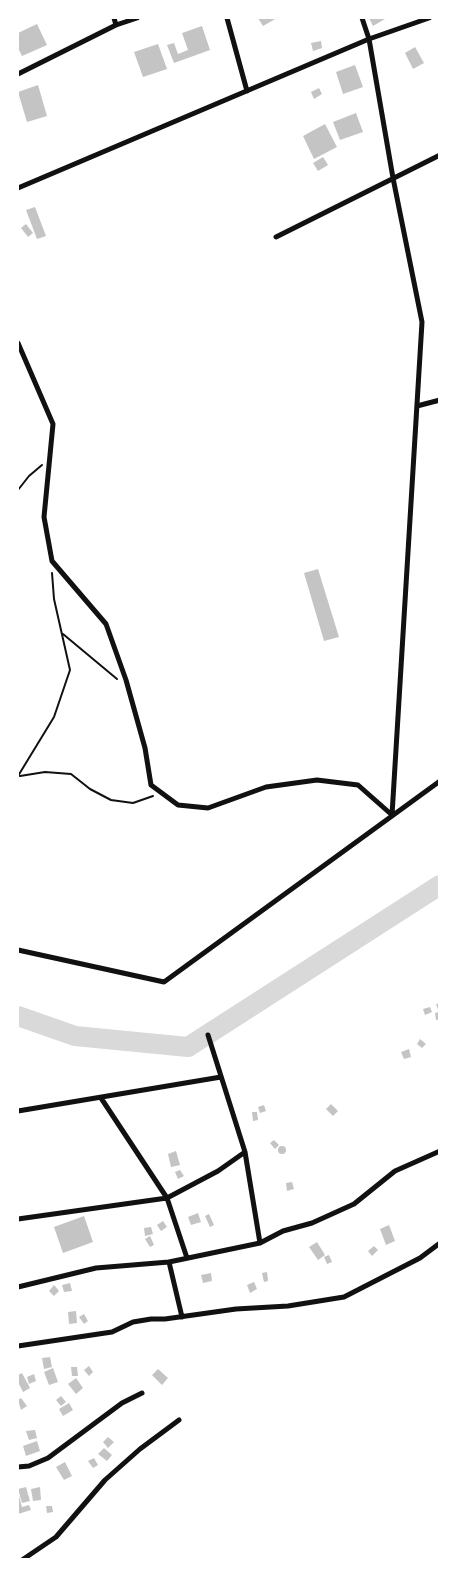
<!DOCTYPE html>
<html>
<head>
<meta charset="utf-8">
<style>
  body { margin:0 }
  #map { position:relative; width:457px; height:1577px; overflow:hidden; background:#fff; font-family:Mulish,sans-serif }
  canvas { display:block }
  .frame { position:absolute; inset:0; border:19px solid #fff; pointer-events:none }
</style>
</head>
<body>
<div id="map">
<canvas width="457" height="1577"></canvas>
<div class="frame"></div>
</div>
<script>
const c = document.querySelector('canvas').getContext('2d');
c.lineJoin = 'round';
function poly(rows) {
  const path = new Path2D();
  for (const r of rows) {
    if (r.length === 3) {
      path.moveTo(r[0] + r[2], r[1]);
      path.arc(r[0], r[1], r[2], 0, 2 * Math.PI);
      continue;
    }
    path.moveTo(r[0], r[1]);
    for (let i = 2; i < r.length; i += 2) path.lineTo(r[i], r[i + 1]);
  }
  return path;
}
function trace(path, color, width, dash) {
  c.strokeStyle = color;
  c.lineWidth = width;
  c.lineCap = dash ? 'butt' : 'round';
  c.setLineDash(dash || []);
  c.stroke(path);
}
function fill(path, color) {
  c.fillStyle = color;
  c.fill(path, 'evenodd');
}
trace(poly([
  [18,1016,75,1036,188,1047,440,885]
]), '#d9d9d9', 20);
fill(poly([
  [258,18,277,18,263,26],
  [369,18,384,18,385,19,373,26],
  [37,24,47,45,22,56,18,48,18,33],
  [202,26,210,50,174,63,167,45,174,43,178,54,188,50,182,33],
  [321,41,322,48,313,51,311,43],
  [158,44,167,69,143,77,134,52],
  [415,47,424,63,413,69,405,53],
  [355,65,363,87,343,94,336,72],
  [38,85,47,116,27,122,18,92],
  [319,88,322,94,314,99,311,92],
  [356,113,363,132,340,140,333,122],
  [325,124,337,147,314,159,303,136],
  [323,157,328,165,318,171,313,163],
  [35,207,46,236,37,239,26,210],
  [26,224,33,233,28,237,21,228],
  [318,569,339,637,324,641,304,573],
  [440,1003,440,1020,436,1020,435,1013,439,1012,436,1004],
  [430,1007,432,1012,425,1015,423,1009],
  [420,1039,426,1044,422,1048,417,1044],
  [409,1049,411,1057,404,1059,401,1052],
  [331,1104,338,1111,333,1116,326,1109],
  [264,1105,266,1111,260,1113,258,1107],
  [252,1112,257,1112,258,1120,253,1121],
  [274,1140,279,1145,275,1149,270,1143],
  [282,1150,4],
  [176,1151,180,1165,171,1167,168,1154],
  [180,1170,184,1176,178,1179,175,1172],
  [292,1182,294,1189,287,1191,286,1183],
  [198,1213,201,1222,191,1225,188,1217],
  [209,1214,214,1225,210,1227,205,1216],
  [84,1216,93,1242,63,1253,54,1227],
  [163,1221,167,1227,161,1231,157,1225],
  [389,1225,395,1241,386,1245,380,1229],
  [151,1227,153,1234,145,1236,144,1228],
  [150,1236,154,1245,150,1247,145,1239],
  [317,1242,325,1255,318,1260,309,1247],
  [374,1246,378,1250,372,1256,368,1251],
  [329,1255,332,1262,327,1264,324,1257],
  [267,1272,268,1281,264,1282,262,1273],
  [211,1273,212,1281,203,1283,201,1275],
  [254,1282,257,1289,250,1293,247,1285],
  [70,1283,72,1291,64,1292,62,1285],
  [54,1285,59,1291,54,1296,49,1291],
  [76,1311,77,1323,69,1324,68,1312],
  [84,1314,88,1321,84,1324,79,1317],
  [50,1357,52,1367,44,1369,42,1358],
  [89,1366,93,1372,89,1376,84,1370],
  [71,1367,77,1367,78,1376,72,1376],
  [53,1368,58,1382,49,1385,44,1372],
  [158,1369,168,1378,162,1385,152,1375],
  [22,1373,30,1388,23,1392,18,1382,18,1375],
  [34,1374,36,1381,29,1384,27,1377],
  [76,1378,83,1388,76,1394,68,1384],
  [61,1396,66,1402,61,1406,56,1400],
  [21,1398,27,1406,21,1410,18,1400],
  [69,1403,73,1410,63,1416,59,1409],
  [35,1430,37,1438,29,1440,26,1431],
  [108,1437,114,1442,108,1448,103,1442],
  [37,1441,40,1451,26,1456,23,1446],
  [104,1448,112,1455,107,1461,98,1454],
  [94,1458,98,1465,93,1468,88,1461],
  [65,1462,72,1476,64,1480,56,1467],
  [26,1487,30,1501,22,1503,18,1489],
  [40,1487,41,1500,33,1501,31,1489],
  [18,1492,22,1507,29,1505,31,1510,18,1514],
  [46,1506,52,1506,53,1512,47,1513]
]), '#c4c4c4');
trace(poly([
  [18,490,29,476,42,465],
  [63,634,117,679],
  [18,776,54,717,70,670,54,599,52,573],
  [20,776,45,772,71,774,90,789,111,800,133,803,153,796]
]), '#111', 2);
trace(poly([
  [114,18,116,25],
  [227,18,247,91],
  [362,18,369,39,393,178,422,322,392,815],
  [18,74,116,25,137,18],
  [18,188,369,39,429,18],
  [276,237,440,155],
  [18,343,53,424,44,517,52,561,106,624,126,680,145,748,151,785,178,805,208,808,266,787,317,780,358,785,392,815],
  [417,406,440,400],
  [18,950,164,982,440,781],
  [208,1035,245,1152,260,1243],
  [101,1098,167,1198,187,1258],
  [18,1111,221,1077],
  [18,1219,167,1198,218,1171,245,1152],
  [169,1262,182,1317],
  [18,1287,96,1268,169,1262,260,1243,283,1231,312,1223,354,1204,395,1171,440,1151],
  [18,1346,112,1332,133,1322,151,1319,165,1319,236,1309,288,1306,344,1297,420,1258,440,1243],
  [18,1467,29,1466,48,1458,122,1403,142,1393],
  [22,1560,56,1537,105,1480,140,1449,179,1420]
]), '#111', 5);
</script>
</body>
</html>
